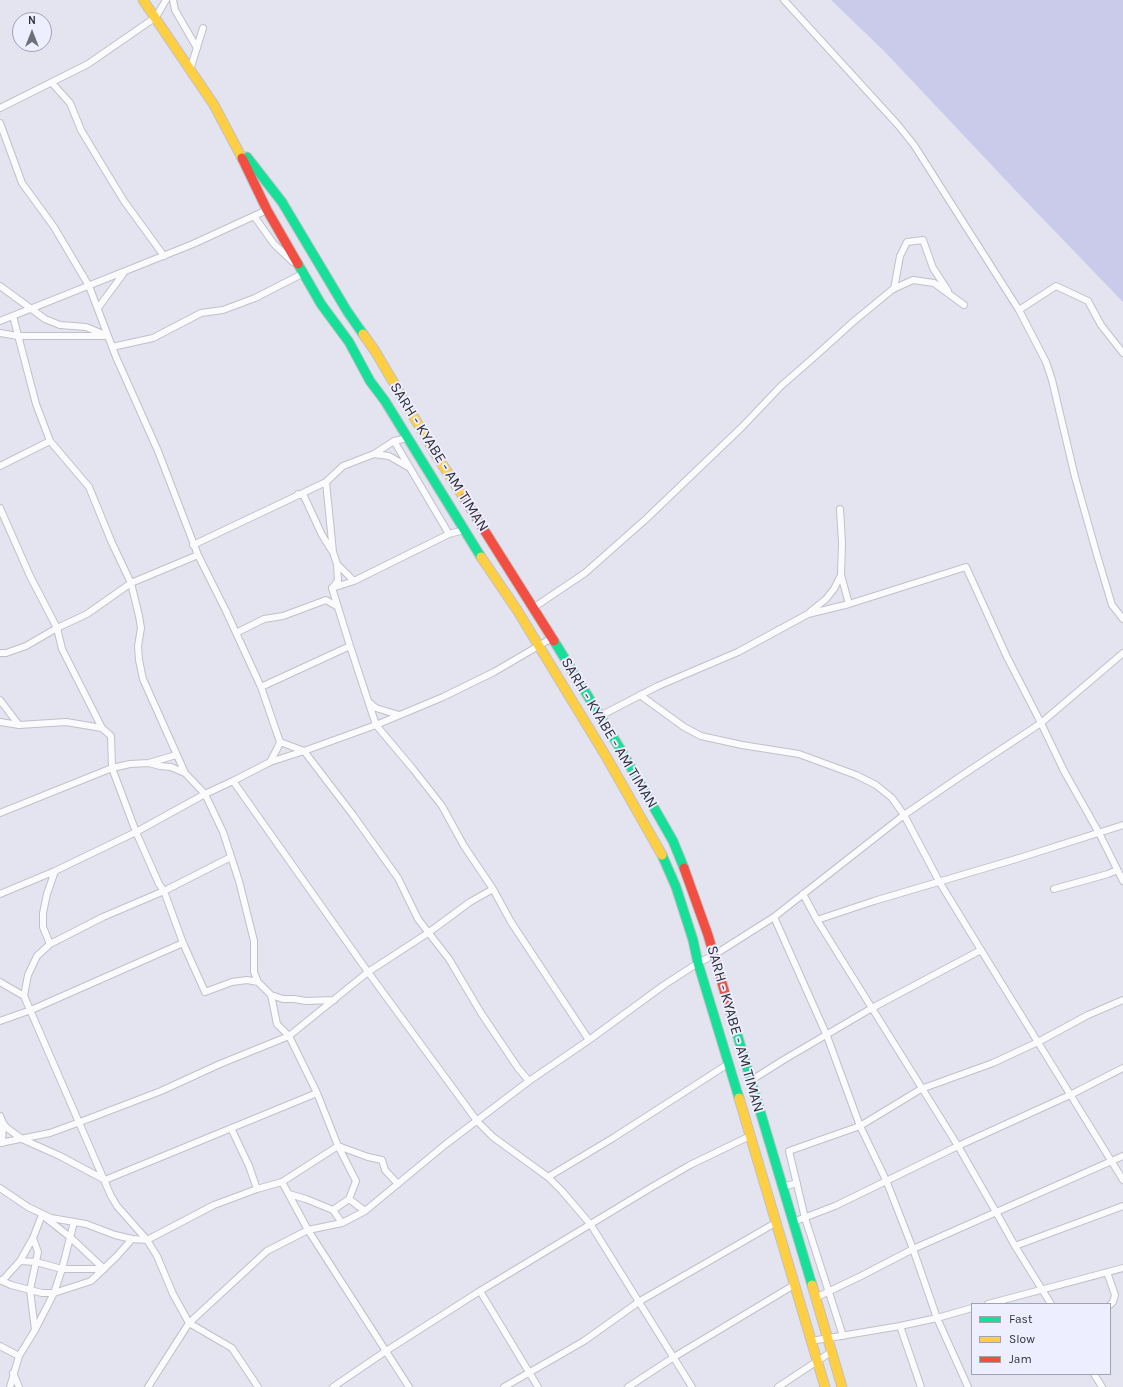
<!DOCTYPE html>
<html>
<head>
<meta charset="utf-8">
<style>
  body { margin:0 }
  #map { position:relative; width:1123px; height:1387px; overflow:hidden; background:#e4e4f0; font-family:Karla,sans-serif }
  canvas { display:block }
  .legend { position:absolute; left:971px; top:1303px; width:140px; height:72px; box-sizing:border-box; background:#edeeff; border:1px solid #a1a2af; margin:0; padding:5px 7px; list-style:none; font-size:12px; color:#303038 }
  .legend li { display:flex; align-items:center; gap:8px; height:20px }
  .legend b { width:20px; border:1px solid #a1a2af }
  .north { position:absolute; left:12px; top:12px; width:40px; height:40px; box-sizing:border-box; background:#edeeff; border:1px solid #a1a2af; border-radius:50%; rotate:0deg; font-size:11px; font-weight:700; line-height:16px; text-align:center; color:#303038 }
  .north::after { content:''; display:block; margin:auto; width:14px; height:18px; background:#6f6f78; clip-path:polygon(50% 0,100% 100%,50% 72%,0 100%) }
</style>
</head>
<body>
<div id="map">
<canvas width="1123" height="1387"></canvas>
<ul class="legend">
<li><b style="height:5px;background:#16e098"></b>Fast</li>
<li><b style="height:5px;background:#ffcf43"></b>Slow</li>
<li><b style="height:5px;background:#f24e42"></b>Jam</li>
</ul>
<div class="north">N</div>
</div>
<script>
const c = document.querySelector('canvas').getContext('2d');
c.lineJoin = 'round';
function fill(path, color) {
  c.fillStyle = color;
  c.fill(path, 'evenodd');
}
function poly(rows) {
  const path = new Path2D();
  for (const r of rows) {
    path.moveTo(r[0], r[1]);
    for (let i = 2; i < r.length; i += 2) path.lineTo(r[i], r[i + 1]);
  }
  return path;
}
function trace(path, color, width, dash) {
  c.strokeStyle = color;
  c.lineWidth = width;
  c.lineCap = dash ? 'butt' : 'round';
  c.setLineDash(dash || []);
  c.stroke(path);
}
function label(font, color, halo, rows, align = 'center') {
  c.font = font + ' Karla,sans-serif';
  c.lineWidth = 4;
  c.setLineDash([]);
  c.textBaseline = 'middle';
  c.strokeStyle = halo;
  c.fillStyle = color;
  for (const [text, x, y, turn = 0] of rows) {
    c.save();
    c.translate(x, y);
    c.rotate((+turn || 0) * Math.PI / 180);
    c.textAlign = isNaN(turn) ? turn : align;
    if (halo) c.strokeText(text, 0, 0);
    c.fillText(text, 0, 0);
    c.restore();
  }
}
fill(poly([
  [831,0,1123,0,1123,302,1016,191,885,52]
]), '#cacbeb');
const street = poly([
  [173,0,175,10,197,48],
  [784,0,898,125,914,145,1019,310,1046,362,1052,380,1075,477,1097,555,1112,605,1123,619],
  [190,70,203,28],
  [52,83,70,103,81,130,102,165,124,201,164,256],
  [0,108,88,64,156,17,166,0],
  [0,123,22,183,54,227,89,286,116,357,158,451,198,555,226,611,261,687,280,742,277,749,270,762],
  [254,216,274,244,293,262],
  [0,286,45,319,60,325,86,327,108,336],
  [894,289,900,256,907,242,923,240,933,268,948,291],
  [98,308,123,274],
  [1019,310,1056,286,1088,301,1101,325,1123,353],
  [13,316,36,404,50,441,89,487,112,543,131,583,139,616,141,628,138,646,139,660,143,679,185,773,205,794,223,832,239,881,254,941,254,972,258,982,271,995,277,1024,289,1036,317,1093,338,1146,356,1181,349,1199,333,1210],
  [0,321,193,244,267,210],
  [0,333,18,336,105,336],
  [112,347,153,338,201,313,223,310,255,298,304,273],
  [394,441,449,534],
  [374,454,389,456,410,468],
  [0,466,50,441],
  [326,482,333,552,337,564,338,581,333,587],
  [298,494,304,496,322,535,332,551],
  [0,508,30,576,57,628,62,649,102,728,111,736,112,768,136,832,159,884,164,891,183,943,205,992,232,982,247,980,258,982],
  [840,509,842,543,841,575,849,604],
  [193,545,326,482,343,466,374,454,394,441,408,438],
  [337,564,354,581],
  [332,588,354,581,449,534,464,530],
  [332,588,350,646],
  [533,608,585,573,646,519,742,427,781,386,812,359,853,322,893,289,913,280,934,283,964,305],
  [810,612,826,599,834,589,841,575],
  [236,633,264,619,283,616,326,600,338,607],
  [0,653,6,653,26,646,57,628,87,614,131,583,198,555],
  [261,687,350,646,376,725,413,769,442,806,464,846,493,889,511,922,589,1040],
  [640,695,684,727,701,736,742,745,799,754,856,775,876,785,892,798,904,815,940,883,981,950,1123,1180],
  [0,700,19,725],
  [370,703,376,708,399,715],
  [600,716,658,686,738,652,808,614,849,604,966,567,1007,657,1041,723,1064,771,1099,833,1123,881],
  [0,722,19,725,66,722,102,728],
  [280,742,304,751,353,815,398,878,418,919,449,959,481,1013,518,1068,529,1081],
  [149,763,160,766,171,767,185,773],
  [233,781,368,972,477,1121,493,1137,548,1177,562,1191,591,1225,692,1387],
  [0,813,112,768,130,764,149,763,176,755],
  [231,857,164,891,103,917,50,944,37,956,28,975,24,996,111,1196,117,1206,147,1240,214,1205,257,1189],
  [1054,889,1108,874,1117,870],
  [0,894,55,871,136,832,205,794,233,781,270,762,304,751,376,725,443,697,494,672,552,638],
  [803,894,817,920,958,1146,996,1212,1015,1246,1051,1304],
  [774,917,827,1036,860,1126,886,1180,913,1249,937,1318,968,1387],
  [817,920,874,901,1016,859,1123,825],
  [50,944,43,927,43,913,47,894,55,871],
  [0,982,24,996],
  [271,995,283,999,294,999,306,1001,334,1000],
  [0,1021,31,1010,183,943],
  [750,1081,785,1059,872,1008,981,950],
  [0,1116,3,1123,7,1128,22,1139,60,1156,105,1180,317,1093],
  [231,1128,249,1166,257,1189,282,1182,338,1146],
  [0,1143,50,1133,80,1122,161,1091,220,1064,289,1036,368,972,428,933,470,902,493,889],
  [2,1143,3,1123],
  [338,1146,368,1157,382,1160,385,1170,398,1184],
  [548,1177,613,1138,728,1064],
  [282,1182,308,1230,409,1387],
  [783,1187,797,1183],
  [0,1188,28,1207,51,1218,86,1224,115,1235,132,1239,147,1240,157,1256,173,1294,189,1323,232,1348,258,1387],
  [289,1194,306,1199,333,1210,342,1223],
  [349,1199,365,1211],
  [793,1222,835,1206,958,1146,1070,1095,1123,1068],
  [33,1238,38,1252,30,1290,35,1330],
  [1015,1246,1123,1206],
  [20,1261,36,1262,62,1269,104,1269],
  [1107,1272,1115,1295,1113,1302,1110,1305],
  [0,1280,11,1285,42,1293,54,1293,91,1281,117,1256,132,1239],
  [2,1281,20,1261,33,1238,42,1215,70,1237,104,1269],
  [480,1291,538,1387],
  [815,1298,861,1276,913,1249,1123,1156],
  [988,1304,1123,1268],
  [900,1326,921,1387],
  [843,1336,805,1218,789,1151,860,1126,921,1089,993,1063,1038,1042,1088,1015,1123,1000],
  [811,1341,900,1326,937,1318,972,1308],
  [0,1346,19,1356],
  [13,1373,19,1387],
  [1094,1374,1102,1387],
  [10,1387,19,1356,35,1330,54,1293,62,1269,74,1222],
  [148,1387,189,1323,267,1251,308,1230,342,1223,365,1211,446,1144,529,1081,589,1040,664,985,698,963,714,955,774,917,904,815,961,776,1041,723,1123,653],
  [333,1387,386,1351,480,1291,652,1187,690,1165,750,1136],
  [504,1387,584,1341,640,1301,777,1222],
  [628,1387,674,1357,794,1285],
  [778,1387,831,1352]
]);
const fast = poly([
  [247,157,282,202,347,311,363,334],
  [298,264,321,304,349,342,370,381,385,401,481,557],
  [554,641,621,750,673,841,684,868],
  [662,855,676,887,693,940,698,963,739,1098],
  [729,1007,812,1285]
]);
const slow = poly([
  [143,0,214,105,242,158],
  [363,334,375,351,435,453,464,498],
  [481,557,517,610,607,758,662,855],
  [739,1098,825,1387],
  [812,1285,842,1387]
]);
const jam = poly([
  [242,158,267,210,298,264],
  [464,498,554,641],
  [684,868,708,935,729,1007]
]);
trace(street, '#c0c0ca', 8);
trace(fast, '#c0c0c6', 11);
trace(slow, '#c0c0c6', 11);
trace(jam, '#c0c0c6', 11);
trace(street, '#fbfbfd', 6);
trace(fast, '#16e098', 9);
trace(slow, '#ffcf43', 9);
trace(jam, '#f24e42', 9);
label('15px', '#303038', '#edeeff', [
  ["SARH - KYABE - AM TIMAN",439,457,58],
  ["SARH - KYABE - AM TIMAN",609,733,59],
  ["SARH - KYABE - AM TIMAN",735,1029,74]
]);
</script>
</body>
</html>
